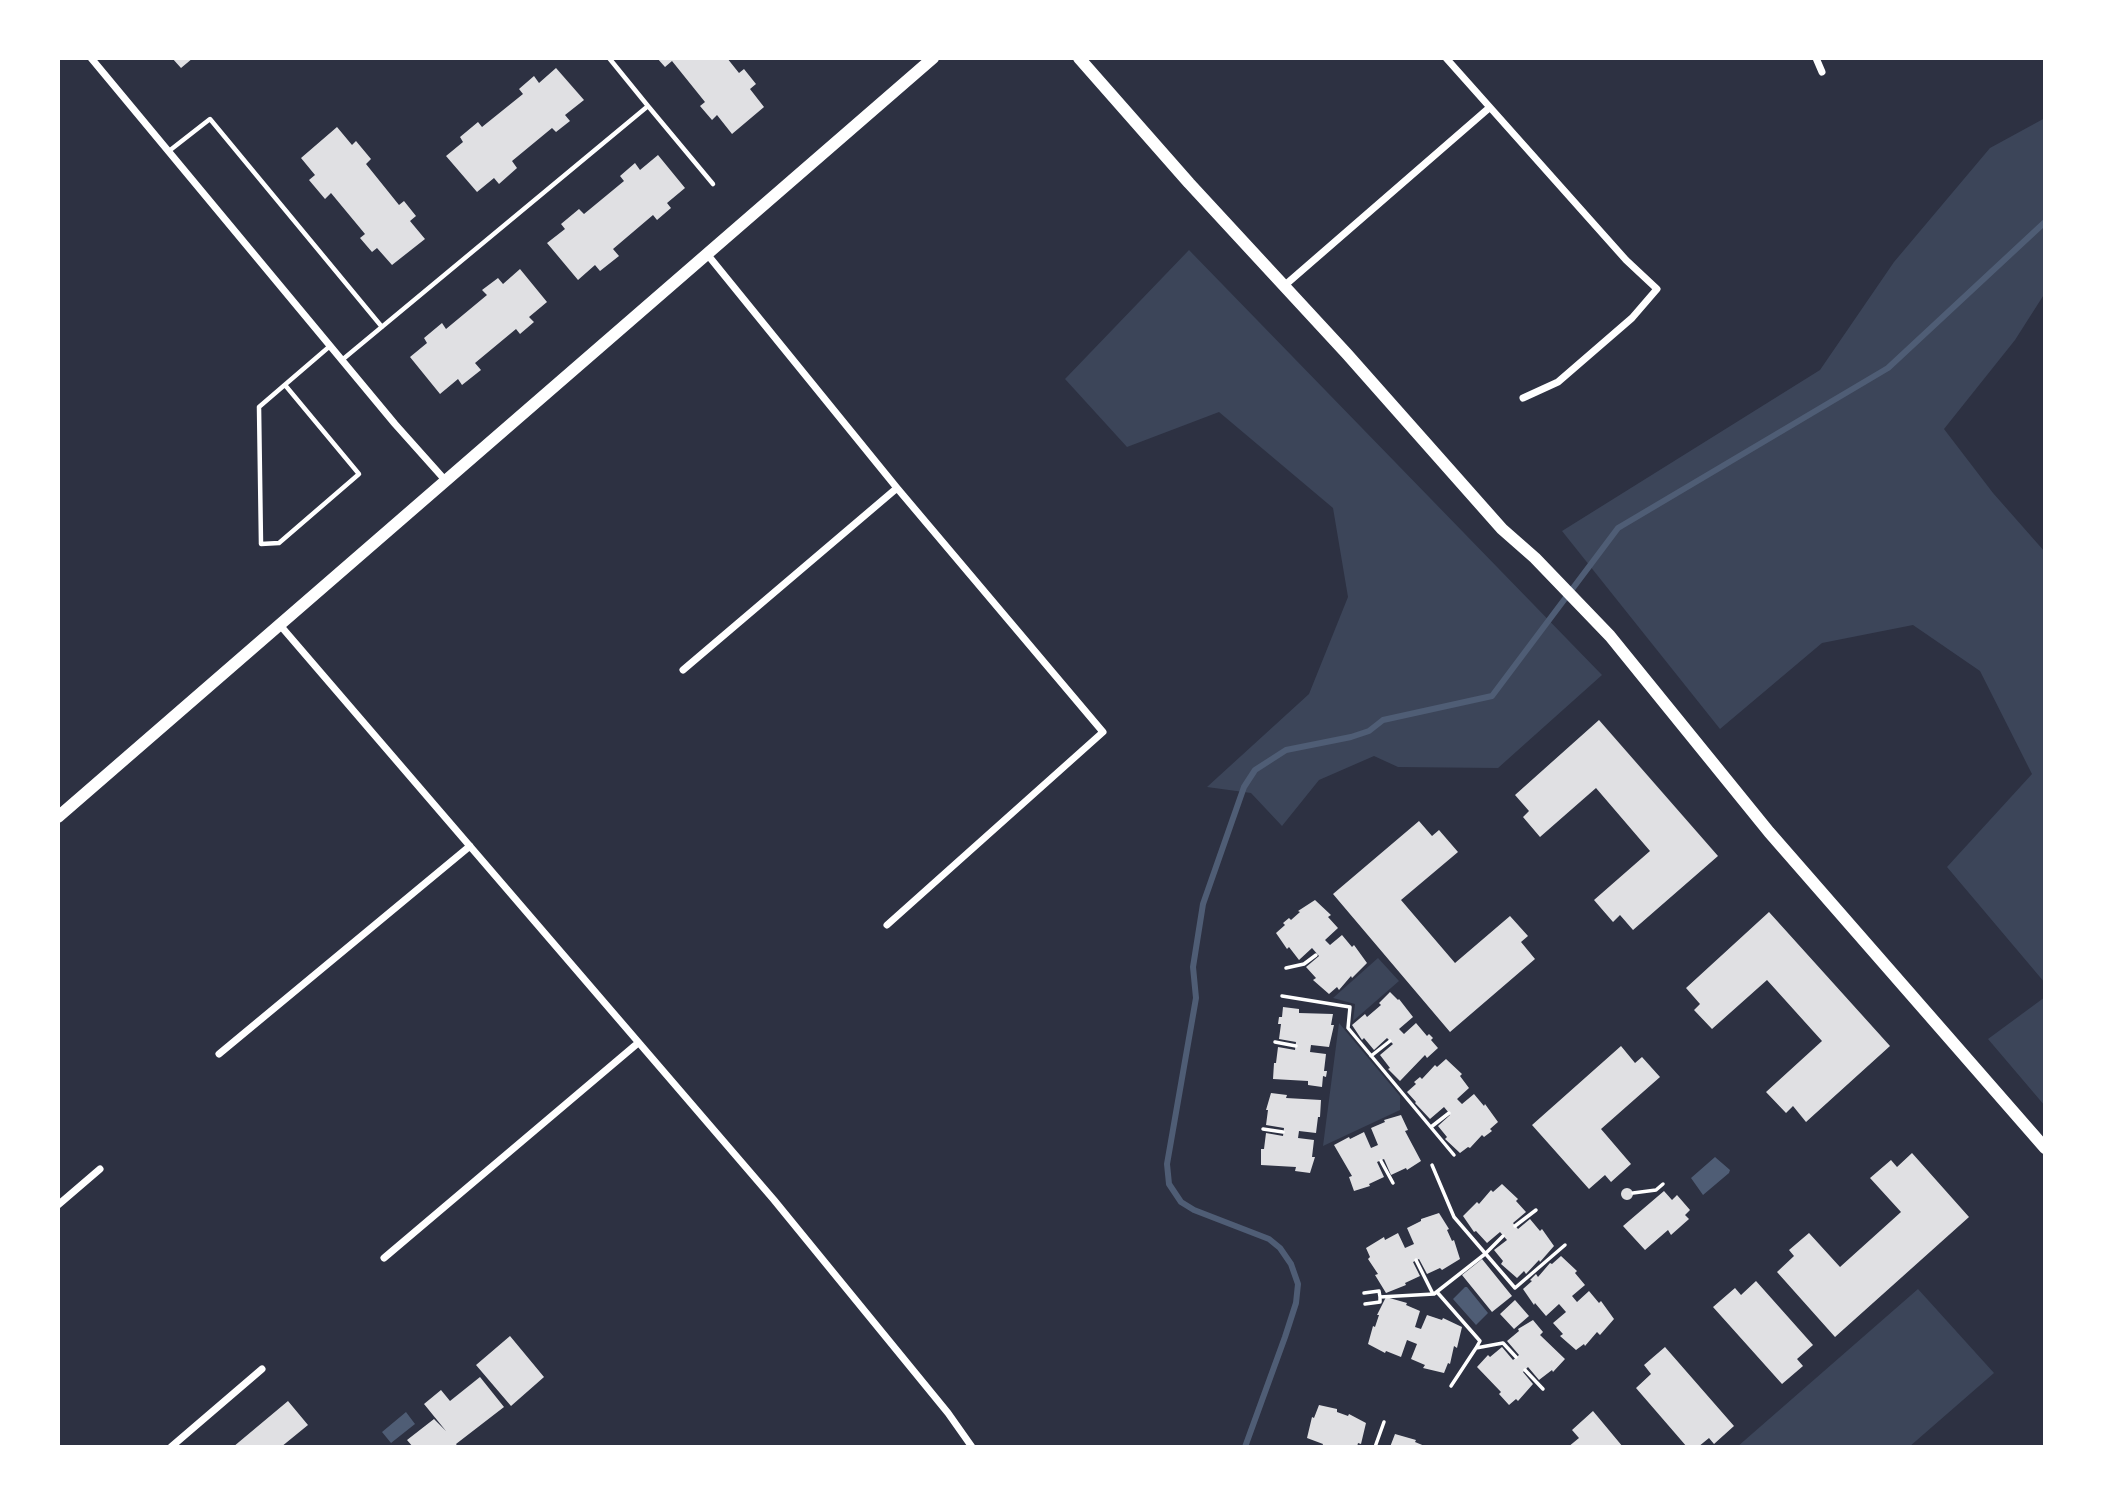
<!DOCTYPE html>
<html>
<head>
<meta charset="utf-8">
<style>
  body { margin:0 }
  #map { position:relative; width:2103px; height:1505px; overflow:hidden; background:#2d3142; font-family:Helvetica,sans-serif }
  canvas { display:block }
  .frame { position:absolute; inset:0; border:60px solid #fff; pointer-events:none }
</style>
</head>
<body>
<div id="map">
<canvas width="2103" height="1505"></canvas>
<div class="frame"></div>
</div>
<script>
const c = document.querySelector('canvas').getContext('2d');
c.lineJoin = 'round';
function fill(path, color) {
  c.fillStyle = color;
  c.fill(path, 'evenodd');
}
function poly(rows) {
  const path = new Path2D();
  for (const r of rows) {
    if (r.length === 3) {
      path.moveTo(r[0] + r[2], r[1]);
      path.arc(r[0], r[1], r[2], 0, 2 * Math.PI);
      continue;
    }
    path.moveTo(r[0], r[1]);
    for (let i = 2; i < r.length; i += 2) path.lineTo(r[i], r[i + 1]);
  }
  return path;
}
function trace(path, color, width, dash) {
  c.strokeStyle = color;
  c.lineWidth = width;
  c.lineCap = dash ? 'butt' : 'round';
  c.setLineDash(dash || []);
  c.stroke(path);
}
fill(poly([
  [2045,118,2045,293,2015,340,1944,429,1993,493,2045,552,2045,983,1947,867,2032,774,1980,671,1913,625,1822,643,1720,729,1562,531,1820,370,1894,262,1990,148],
  [1189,250,1602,675,1498,768,1398,767,1374,756,1319,780,1282,826,1251,793,1207,787,1309,694,1348,597,1333,508,1219,412,1127,447,1065,379],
  [1378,958,1399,981,1353,1021,1355,1004,1333,998],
  [2045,997,2045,1106,1988,1039],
  [1339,1023,1400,1096,1400,1110,1323,1146],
  [1918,1289,1994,1373,1909,1447,1737,1447]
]), '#3c4559');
fill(poly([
  [1715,1157,1730,1170,1729,1173,1703,1195,1691,1178],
  [1465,1287,1467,1287,1488,1313,1476,1325,1453,1299],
  [406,1412,415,1424,391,1443,382,1432]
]), '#4f5d75');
trace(poly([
  [1245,1447,1285,1337,1296,1303,1298,1284,1291,1264,1280,1248,1269,1239,1194,1210,1181,1202,1169,1184,1167,1164,1196,998,1193,967,1203,904,1244,787,1255,770,1286,750,1351,737,1369,731,1383,720,1492,696,1618,528,1888,368,2045,222]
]), '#4f5d75', 6);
fill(poly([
  [172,58,193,58,181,68],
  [657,58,727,58,739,73,744,69,756,84,750,89,764,107,732,134,717,115,712,120,700,106,705,102,672,61,665,67],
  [556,68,584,100,565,115,570,121,556,132,552,128,512,161,517,168,499,184,494,178,477,192,446,156,463,142,460,137,478,122,482,127,523,94,519,89,534,76,539,83],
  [337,127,352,145,356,141,371,159,366,164,399,205,404,201,416,216,410,221,425,239,392,265,377,248,372,252,360,238,365,234,331,193,325,199,309,180,315,175,301,158],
  [658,155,685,188,667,203,671,208,657,220,653,215,613,249,619,256,600,271,595,265,578,280,547,243,565,229,561,224,579,209,584,214,624,181,620,176,635,163,640,170],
  [520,269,547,302,529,317,534,322,520,334,516,329,475,363,481,370,462,385,458,379,440,394,410,357,427,343,424,338,442,323,446,329,487,295,482,290,498,278,503,284],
  [1599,720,1718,856,1633,930,1620,915,1613,922,1594,900,1650,851,1596,788,1540,837,1523,817,1529,811,1515,795],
  [1419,821,1432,836,1439,830,1458,852,1401,900,1455,963,1510,916,1528,936,1521,942,1535,959,1450,1032,1333,894],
  [1315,900,1331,915,1328,917,1338,928,1325,940,1330,945,1342,935,1352,947,1354,945,1367,963,1352,978,1351,976,1339,990,1337,987,1329,994,1313,980,1316,978,1306,967,1319,956,1312,948,1299,960,1289,947,1287,949,1276,933,1285,925,1283,923,1289,918,1291,920,1300,912,1298,911],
  [1769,912,1890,1046,1806,1122,1793,1106,1786,1113,1766,1092,1822,1041,1767,980,1712,1029,1694,1010,1700,1004,1686,988],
  [1390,992,1398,1000,1399,999,1413,1017,1399,1029,1404,1034,1416,1023,1427,1036,1429,1034,1433,1038,1431,1040,1438,1048,1427,1058,1425,1055,1400,1081,1388,1069,1390,1068,1380,1055,1393,1044,1387,1038,1374,1050,1364,1038,1362,1040,1352,1025,1365,1014,1367,1017,1381,1005,1379,1003],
  [1283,1007,1299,1009,1299,1013,1333,1014,1331,1025,1334,1025,1329,1047,1311,1045,1310,1052,1326,1054,1324,1071,1327,1071,1326,1077,1323,1076,1322,1087,1308,1085,1308,1081,1273,1079,1274,1063,1276,1063,1278,1047,1295,1050,1296,1042,1279,1039,1281,1024,1278,1024,1279,1017,1282,1017],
  [1621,1046,1635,1063,1642,1057,1660,1077,1601,1129,1631,1164,1611,1182,1605,1175,1589,1189,1532,1125],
  [1446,1059,1462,1074,1460,1076,1469,1088,1457,1099,1462,1104,1474,1094,1484,1106,1485,1104,1498,1122,1490,1129,1492,1131,1484,1137,1482,1135,1470,1148,1468,1147,1460,1153,1445,1139,1447,1137,1438,1126,1450,1115,1449,1113,1444,1107,1430,1119,1415,1103,1416,1102,1407,1092,1416,1084,1414,1082,1420,1077,1422,1079,1435,1065,1437,1067],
  [1271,1093,1287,1095,1286,1098,1321,1100,1320,1117,1318,1117,1316,1133,1299,1131,1298,1138,1314,1140,1312,1157,1315,1157,1310,1173,1295,1171,1296,1167,1261,1165,1261,1149,1264,1149,1266,1133,1283,1136,1284,1128,1266,1125,1268,1110,1266,1110],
  [1401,1115,1408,1130,1405,1131,1421,1161,1407,1170,1406,1168,1391,1175,1384,1159,1377,1162,1384,1177,1369,1184,1370,1186,1354,1191,1349,1177,1352,1176,1334,1145,1349,1137,1350,1139,1364,1132,1371,1148,1378,1145,1371,1128,1385,1122,1384,1120],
  [1912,1153,1969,1217,1835,1337,1777,1272,1794,1256,1789,1250,1809,1233,1840,1267,1901,1212,1870,1178,1891,1160,1897,1167],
  [1502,1184,1518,1199,1516,1201,1526,1212,1513,1223,1518,1229,1530,1219,1540,1231,1542,1229,1554,1246,1540,1262,1539,1260,1526,1274,1524,1271,1517,1278,1501,1264,1503,1261,1494,1250,1507,1240,1500,1232,1487,1243,1476,1231,1474,1232,1463,1216,1477,1202,1479,1204,1491,1190,1493,1192],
  [1627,1194,6],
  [1664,1191,1672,1200,1677,1195,1690,1210,1685,1215,1689,1219,1671,1235,1668,1230,1645,1250,1623,1226],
  [1439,1213,1449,1229,1447,1230,1452,1241,1454,1240,1460,1259,1442,1270,1440,1268,1427,1274,1419,1259,1413,1262,1420,1276,1405,1283,1406,1285,1386,1293,1375,1275,1378,1274,1368,1259,1370,1257,1366,1248,1384,1237,1385,1240,1398,1233,1405,1248,1414,1244,1407,1228,1421,1221,1421,1219],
  [1561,1256,1577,1271,1575,1273,1585,1285,1572,1296,1577,1302,1589,1291,1599,1303,1601,1301,1614,1319,1600,1335,1597,1332,1585,1346,1584,1344,1576,1350,1560,1336,1563,1334,1553,1323,1566,1312,1559,1304,1546,1316,1535,1303,1534,1305,1523,1289,1532,1281,1530,1280,1536,1274,1538,1277,1550,1263,1552,1264],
  [1482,1259,1512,1296,1492,1312,1462,1275],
  [1756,1281,1813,1345,1797,1359,1803,1366,1782,1384,1713,1307,1735,1288,1741,1295],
  [1386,1297,1407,1303,1406,1305,1420,1311,1415,1327,1421,1329,1427,1315,1442,1320,1443,1318,1462,1327,1457,1348,1454,1346,1450,1364,1448,1363,1444,1373,1423,1368,1425,1365,1411,1359,1417,1344,1407,1340,1401,1357,1386,1351,1385,1353,1368,1344,1373,1326,1375,1327,1379,1315,1377,1315],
  [1515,1300,1529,1316,1514,1329,1500,1314],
  [1533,1320,1543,1332,1540,1335,1565,1359,1553,1372,1552,1370,1539,1380,1528,1367,1523,1372,1533,1384,1518,1401,1516,1399,1509,1405,1499,1394,1501,1392,1477,1367,1488,1355,1490,1357,1502,1347,1513,1360,1519,1355,1507,1341,1519,1331,1518,1329],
  [510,1336,544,1377,511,1406,476,1365],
  [1665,1347,1734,1426,1714,1444,1709,1438,1698,1447,1687,1447,1636,1388,1651,1374,1644,1365],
  [480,1377,504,1407,456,1444,458,1447,413,1447,407,1440,434,1419,446,1431,424,1404,441,1390,450,1401],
  [288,1401,308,1425,281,1447,233,1447],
  [1319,1405,1337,1409,1337,1412,1348,1416,1349,1414,1366,1423,1361,1444,1358,1443,1357,1447,1322,1447,1323,1444,1307,1438,1312,1417,1314,1418],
  [1593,1411,1623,1447,1568,1447,1579,1438,1572,1430],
  [1395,1434,1416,1440,1415,1442,1427,1447,1390,1447]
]), '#e0e0e3');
trace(poly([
  [1286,968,1304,964,1316,955],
  [1282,996,1350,1007,1348,1028,1454,1155],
  [1275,1042,1296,1046],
  [1371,1056,1390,1041],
  [1431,1127,1449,1113],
  [1263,1129,1283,1132],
  [1381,1161,1393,1183],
  [1432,1165,1454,1217,1515,1288,1565,1245],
  [1633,1193,1656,1190,1663,1184],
  [1515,1226,1536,1210],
  [1416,1260,1433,1294],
  [1437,1292,1480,1341,1476,1348],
  [1364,1293,1379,1291,1380,1297,1434,1294,1485,1254,1503,1236],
  [1365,1304,1380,1302,1380,1297],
  [1525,1370,1543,1389],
  [1451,1386,1476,1348,1503,1343,1516,1357],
  [1375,1447,1384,1422]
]), '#fff', 3.5);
trace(poly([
  [648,106,713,184],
  [169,151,210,119,382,327],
  [342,360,648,106,609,58],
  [285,385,359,474,279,543,261,544,259,407,330,346]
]), '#fff', 4.5);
trace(poly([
  [91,58,395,424,445,480],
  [1446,58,1626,260,1657,289,1632,318,1558,382,1523,398],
  [1816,58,1822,72],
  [707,254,897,488,1103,732,887,925],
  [1284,286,1489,108],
  [279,624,774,1200,948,1413,972,1447],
  [683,670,897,488],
  [219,1054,470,846],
  [58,1205,100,1169],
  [384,1258,638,1043],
  [171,1447,262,1369]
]), '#fff', 7);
trace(poly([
  [1079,58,1189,183,1347,354,1502,529,1535,558,1610,636,1769,832,2045,1148],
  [58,817,933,58]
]), '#fff', 12);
</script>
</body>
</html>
